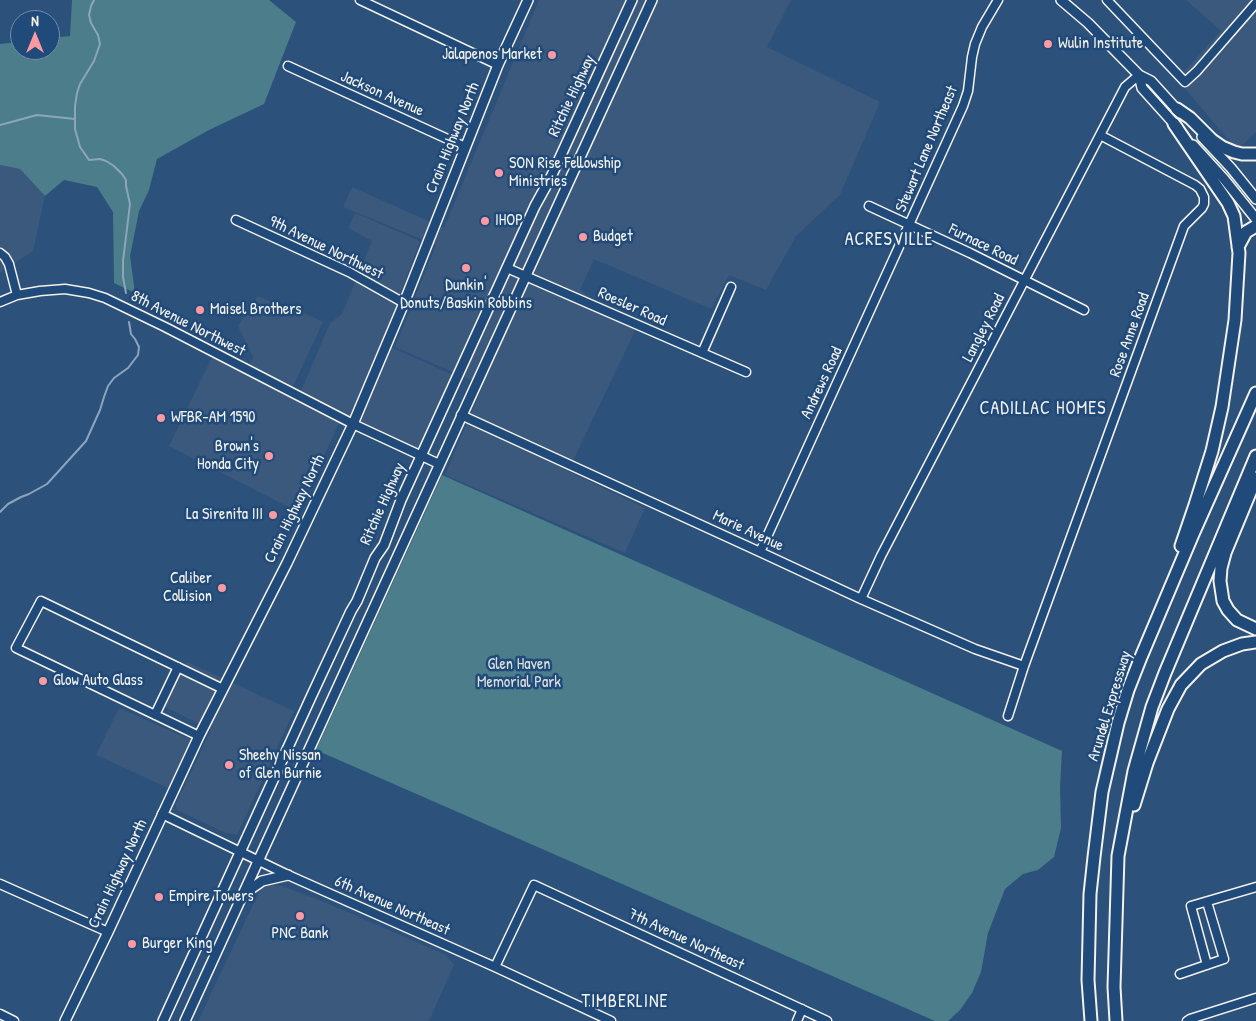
<!DOCTYPE html>
<html>
<head>
<meta charset="utf-8">
<style>
  body { margin:0 }
  #map { position:relative; width:1256px; height:1021px; overflow:hidden; background:#2c517b; font-family:"Patrick Hand",sans-serif }
  canvas { display:block }
  .north { position:absolute; left:10px; top:10px; width:50px; height:50px; box-sizing:border-box; background:#1f4a7a; border:1px solid #748da6; border-radius:50%; rotate:0deg; font-size:14px; font-weight:700; line-height:20px; text-align:center; color:#f4f1e8 }
  .north::after { content:''; display:block; margin:auto; width:18px; height:22px; background:#ff9aa2; clip-path:polygon(50% 0,100% 100%,50% 72%,0 100%) }
</style>
</head>
<body>
<div id="map">
<canvas width="1256" height="1021"></canvas>
<div class="north">N</div>
</div>
<script>
const c = document.querySelector('canvas').getContext('2d');
c.lineJoin = 'round';
function fill(path, color) {
  c.fillStyle = color;
  c.fill(path, 'evenodd');
}
function poly(rows) {
  const path = new Path2D();
  for (const r of rows) {
    path.moveTo(r[0], r[1]);
    for (let i = 2; i < r.length; i += 2) path.lineTo(r[i], r[i + 1]);
  }
  return path;
}
function trace(path, color, width, dash) {
  c.strokeStyle = color;
  c.lineWidth = width;
  c.lineCap = dash ? 'butt' : 'round';
  c.setLineDash(dash || []);
  c.stroke(path);
}
function label(font, color, halo, rows, align = 'center') {
  c.font = font + ' "Patrick Hand",sans-serif';
  c.lineWidth = 5;
  c.setLineDash([]);
  c.textBaseline = 'middle';
  c.strokeStyle = halo;
  c.fillStyle = color;
  for (const [text, x, y, turn = 0] of rows) {
    c.save();
    c.translate(x, y);
    c.rotate((+turn || 0) * Math.PI / 180);
    c.textAlign = isNaN(turn) ? turn : align;
    if (halo) c.strokeText(text, 0, 0);
    c.fillText(text, 0, 0);
    c.restore();
  }
}
fill(poly([
  [539,0,791,0,767,47,880,102,840,195,796,236,766,290,729,275,711,309,594,259,580,290,635,331,568,471,645,508,625,553,445,475,483,385,395,347,436,245,343,207,352,187,444,228],
  [1186,0,1256,0,1256,132,1241,146,1232,144,1177,79,1221,31],
  [0,165,20,169,45,196,33,251,0,273],
  [355,213,420,241,382,343,453,375,421,451,300,393,330,323,342,314,372,241,348,228],
  [258,296,280,306,292,307,323,322,296,380,288,395,340,421,298,512,169,446,212,357,246,373,253,357,238,326,252,303,254,303],
  [187,662,294,711,237,835,226,833,177,810,176,804,211,730,164,706],
  [119,708,191,740,170,789,96,755],
  [270,885,282,886,322,901,446,955,454,965,429,1021,198,1021,261,888]
]), '#3b597c');
fill(poly([
  [72,0,269,0,296,22,264,104,209,130,157,159,149,190,139,211,130,256,135,293,114,283,113,212,97,187,64,180,45,196,20,169,0,165,0,44,20,42,20,50,50,50,50,38,70,36],
  [442,475,1062,751,1060,787,1061,828,1054,857,1038,870,1023,874,1005,889,988,933,981,972,972,993,960,1010,948,1021,935,1021,316,750]
]), '#4b7d8a');
trace(poly([
  [94,0,91,6,89,15,91,23,98,35,100,44,94,61,80,84,77,93,75,106,75,129,80,147,89,160,100,159,106,161,114,166,122,174,126,180,126,186,130,204,123,261,123,277,126,293],
  [0,125,37,115,75,119],
  [0,512,8,504,21,497,29,494,47,484,86,441,100,410,104,397,108,386,114,378,128,368,138,355,139,347,135,339,131,334,129,322]
]), '#8ca5bd', 2);
const minor = poly([
  [360,0,498,65],
  [1107,0,1185,82,1197,71,1256,3],
  [288,66,465,147],
  [869,206,970,253,1084,310],
  [236,220,349,272,404,303],
  [0,253,5,257,9,264,17,295],
  [507,268,746,372],
  [0,302,17,295,40,291,65,289,89,293,105,298,165,327,353,424,439,464],
  [702,353,731,287],
  [461,415,760,552,861,599,975,649,1024,666],
  [760,552,963,106,968,91,972,57,975,44,982,27,998,0],
  [861,599,881,556,1125,87,1139,75],
  [155,715,178,667],
  [1008,716,1024,666,1184,226,1202,208,1204,204,1204,197,1200,189,1195,185,1100,135],
  [199,736,16,648,41,601,223,689],
  [162,814,288,875,495,967,611,1021],
  [0,884,108,932],
  [1207,965,1191,906,1256,887],
  [495,967,534,885,827,1021],
  [1180,974,1224,959,1207,902],
  [0,1014,14,1021],
  [797,1021,802,1009],
  [1187,1021,1190,1019,1256,998]
]);
const major = poly([
  [1061,0,1088,23,1139,75,1151,81,1180,113],
  [1139,75,1142,88,1178,128],
  [1202,137,1231,168,1256,199],
  [1193,145,1224,179,1256,219],
  [245,893,262,881,288,875],
  [65,1021,108,932,199,736,287,563,353,424,404,303,498,65,528,0],
  [163,1021,311,697,351,611,357,601,375,558,384,545,401,500,535,206,551,177,632,0],
  [185,1021,652,0]
]);
const highway = poly([
  [1177,109,1190,118,1212,140,1222,147,1234,152,1242,154,1256,154],
  [1174,124,1228,203,1234,216,1239,253,1235,320,1222,407,1212,451,1195,505,1181,546],
  [1238,247,1246,232,1256,226],
  [1256,478,1225,553,1221,568,1220,581,1223,601,1228,610,1237,620,1256,629],
  [1134,805,1147,763,1168,709,1181,685,1201,664,1223,651,1242,644,1256,642],
  [1091,1021,1088,980,1090,894,1094,857,1102,792,1118,723,1128,690,1141,657,1193,534,1256,393],
  [1116,1021,1114,987,1118,856,1134,771,1152,707,1165,673,1256,456]
]);
trace(minor, '#f4f1e8', 11);
trace(major, '#f4f1e8', 12);
trace(highway, '#f4f1e8', 15);
trace(minor, '#1f4a7a', 8);
trace(major, '#1f4a7a', 9);
trace(highway, '#1f4a7a', 11);
for (const [x, y, r, color] of [
  [1048,44,5,"#ff9aa2"],
  [552,55,5,"#ff9aa2"],
  [499,173,5,"#ff9aa2"],
  [485,221,5,"#ff9aa2"],
  [583,237,5,"#ff9aa2"],
  [466,268,5,"#ff9aa2"],
  [200,310,5,"#ff9aa2"],
  [161,418,5,"#ff9aa2"],
  [269,456,5,"#ff9aa2"],
  [273,515,5,"#ff9aa2"],
  [222,588,5,"#ff9aa2"],
  [43,681,5,"#ff9aa2"],
  [229,765,5,"#ff9aa2"],
  [159,897,5,"#ff9aa2"],
  [300,916,5,"#ff9aa2"],
  [132,944,5,"#ff9aa2"]
]) {
  const dot = new Path2D();
  dot.arc(x, y, r, 0, 2 * Math.PI);
  c.fillStyle = color;
  c.fill(dot);
  trace(dot, '#1f4a7a', 2);
}
label('16px', '#f4f1e8', '#1f4a7a', [
  ["Wulin Institute",1058,44],
  ["Jalapenos Market",542,55,"right"],
  ["SON Rise Fellowship",509,164],
  ["Ministries",509,182],
  ["IHOP",495,221],
  ["Budget",593,237],
  ["Dunkin'",466,286,"center"],
  ["Donuts/Baskin Robbins",466,304,"center"],
  ["Maisel Brothers",210,310],
  ["WFBR-AM 1590",171,418],
  ["Brown's",259,447,"right"],
  ["Honda City",259,465,"right"],
  ["La Sirenita III",263,515,"right"],
  ["Caliber",212,579,"right"],
  ["Collision",212,597,"right"],
  ["Glow Auto Glass",53,681],
  ["Sheehy Nissan",239,756],
  ["of Glen Burnie",239,774],
  ["Empire Towers",169,897],
  ["PNC Bank",300,934,"center"],
  ["Burger King",142,944]
], 'left');
label('16px', '#f4f1e8', '#1f4a7a', [
  ["Jackson Avenue",382,94,24],
  ["Ritchie Highway",572,96,-65],
  ["Crain Highway North",453,138,-68],
  ["Stewart Lane Northeast",927,149,-67],
  ["Furnace Road",983,245,26],
  ["9th Avenue Northwest",326,248,26],
  ["Roesler Road",632,307,24],
  ["8th Avenue Northwest",188,324,27],
  ["Langley Road",984,328,-63],
  ["Rose Anne Road",1130,335,-70],
  ["Andrews Road",822,383,-65],
  ["Ritchie Highway",383,504,-66],
  ["Crain Highway North",295,509,-64],
  ["Marie Avenue",748,531,25],
  ["Arundel Expressway",1110,706,-73],
  ["Crain Highway North",118,874,-65],
  ["6th Avenue Northeast",392,906,24],
  ["7th Avenue Northeast",686,940,25]
]);
label('16px', '#dbe0da', '#1f4a7a', [
  ["Glen Haven",519,665],
  ["Memorial Park",519,683]
]);
c.letterSpacing = '1px';
label('18px', '#f4f1e8', '#1f4a7a', [
  ["ACRESVILLE",889,240],
  ["CADILLAC HOMES",1043,409],
  ["TIMBERLINE",625,1002]
]);
c.letterSpacing = '0px';
</script>
</body>
</html>
